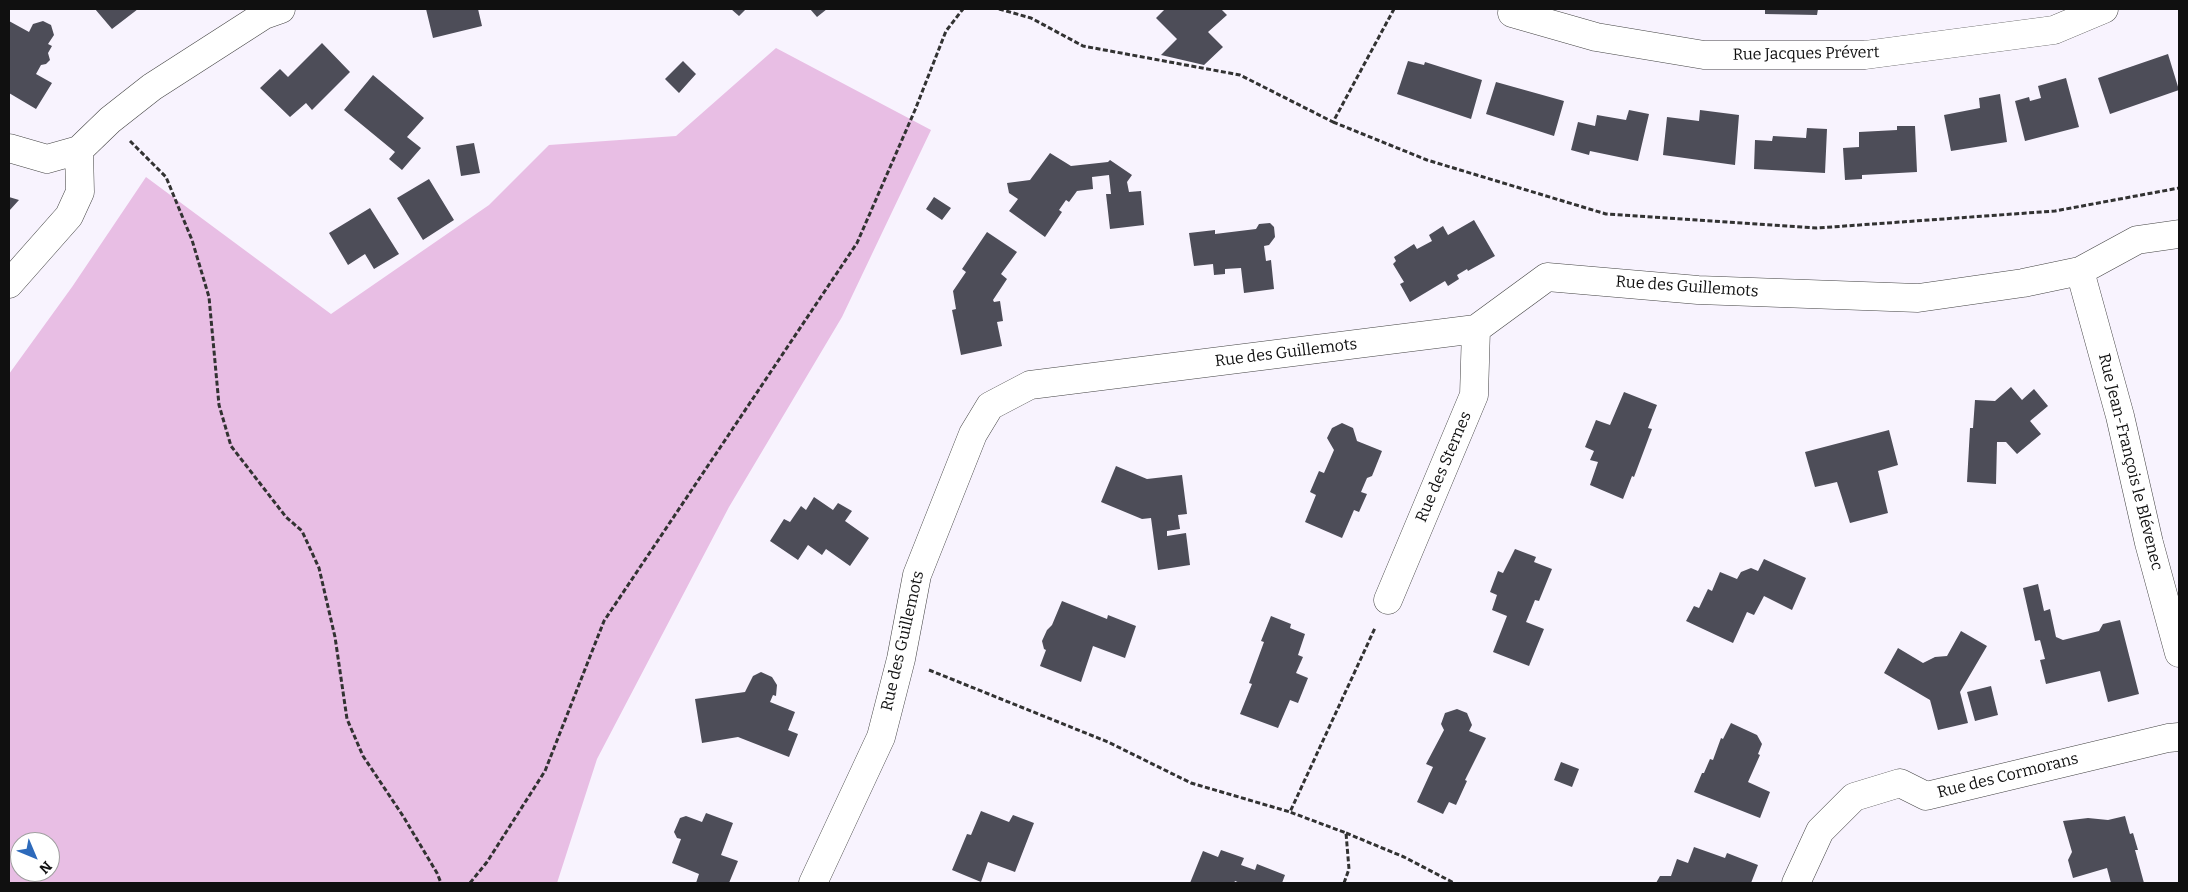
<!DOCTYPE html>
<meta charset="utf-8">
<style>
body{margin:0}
#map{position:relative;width:2188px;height:892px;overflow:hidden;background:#f8f3fe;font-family:Bitter,serif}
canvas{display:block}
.frame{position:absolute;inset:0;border:10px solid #101010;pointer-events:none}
.north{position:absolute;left:10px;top:832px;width:50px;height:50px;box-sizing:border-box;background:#fff;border:1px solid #9f9f9f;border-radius:50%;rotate:135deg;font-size:14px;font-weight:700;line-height:20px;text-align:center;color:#101010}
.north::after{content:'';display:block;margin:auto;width:18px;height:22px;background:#2d6abb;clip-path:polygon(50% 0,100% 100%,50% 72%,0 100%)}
</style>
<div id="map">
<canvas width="2188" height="892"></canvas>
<div class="frame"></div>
<div class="north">N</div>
</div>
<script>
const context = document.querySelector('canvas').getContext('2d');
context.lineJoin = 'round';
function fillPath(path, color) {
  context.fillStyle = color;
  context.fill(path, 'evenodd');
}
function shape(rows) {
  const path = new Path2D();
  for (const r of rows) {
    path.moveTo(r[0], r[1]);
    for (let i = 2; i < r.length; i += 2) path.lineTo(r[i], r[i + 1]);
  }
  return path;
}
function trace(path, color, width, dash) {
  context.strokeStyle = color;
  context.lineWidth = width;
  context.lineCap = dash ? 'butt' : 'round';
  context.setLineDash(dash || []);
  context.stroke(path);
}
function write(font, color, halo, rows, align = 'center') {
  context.font = font + ' Bitter,serif';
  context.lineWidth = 5;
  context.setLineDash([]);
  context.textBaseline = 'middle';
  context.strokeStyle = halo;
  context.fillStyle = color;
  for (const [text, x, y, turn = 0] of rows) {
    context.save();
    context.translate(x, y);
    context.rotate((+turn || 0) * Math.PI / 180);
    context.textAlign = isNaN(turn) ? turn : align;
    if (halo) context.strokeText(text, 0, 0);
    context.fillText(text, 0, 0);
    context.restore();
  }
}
const green = shape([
 [776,48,931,130,842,317,729,507,597,759,557,883,9,883,9,374,72,287,146,177,331,314,489,205,549,145,676,136],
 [20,842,50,842,50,872,20,872]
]);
const building = shape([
 [95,9,138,9,112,29],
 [426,9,478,9,482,26,433,38],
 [731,9,746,9,739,16],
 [810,9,827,9,817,17],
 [1165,9,1221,9,1227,15,1208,32,1223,47,1204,65,1161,55,1177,39,1156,18],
 [1765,9,1818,9,1817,15,1765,14],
 [9,21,29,32,33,24,43,21,51,25,54,35,48,44,52,46,48,53,50,60,46,64,41,65,36,74,52,83,36,109,9,93],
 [322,43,350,72,312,110,306,103,290,117,260,88,280,69,288,77],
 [2168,54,2179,90,2110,114,2098,78],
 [683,61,696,74,679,93,665,79],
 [1408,61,1424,65,1425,62,1482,80,1471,119,1397,94],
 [373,75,424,118,407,137,421,148,402,170,389,159,395,152,344,110],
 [2066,78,2079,127,2025,141,2015,101,2029,97,2030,101,2041,98,2038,86],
 [1496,82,1564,101,1554,136,1486,114],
 [2000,94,2007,142,1951,151,1944,115,1980,108,1979,98],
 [1629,110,1649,114,1638,161,1590,151,1589,155,1571,150,1578,122,1595,126,1597,115,1626,120],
 [1700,110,1739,115,1735,165,1663,155,1667,117,1699,121],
 [1897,126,1915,126,1917,172,1862,175,1862,179,1845,180,1843,148,1859,147,1859,132,1897,130],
 [1807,128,1827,129,1825,173,1754,169,1755,140,1772,141,1773,136,1806,138],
 [474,143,480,173,461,176,456,146],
 [1050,153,1071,166,1108,162,1110,160,1132,175,1127,182,1129,192,1141,191,1144,225,1110,229,1106,194,1111,194,1109,175,1092,177,1093,189,1077,191,1069,202,1066,200,1059,210,1062,212,1045,237,1009,211,1018,199,1009,193,1007,183,1030,180],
 [429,179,454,220,423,240,397,198],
 [9,197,19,200,9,211],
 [934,197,951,208,942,220,926,209],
 [370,208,399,254,374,269,365,254,348,265,329,233],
 [1474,220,1495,256,1468,271,1467,269,1457,275,1459,279,1448,286,1445,281,1410,302,1400,284,1404,282,1393,264,1396,261,1394,257,1414,244,1417,249,1432,241,1429,235,1443,226,1448,235],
 [1270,223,1274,227,1275,237,1269,245,1264,246,1266,261,1271,260,1274,289,1244,293,1241,268,1225,269,1225,274,1214,275,1213,264,1194,266,1189,233,1215,230,1215,234,1256,229,1259,224],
 [987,232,1017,252,1001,274,1007,279,993,300,994,302,1000,301,1003,321,997,322,1002,346,961,355,952,310,956,309,953,291,966,272,962,269],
 [2011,387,2022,400,2034,389,2048,406,2030,421,2041,434,2017,454,2006,442,1997,442,1996,484,1967,482,1970,428,1973,428,1975,400,1995,401],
 [1624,392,1657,405,1648,428,1652,429,1634,477,1632,476,1623,499,1590,485,1598,462,1590,460,1594,451,1585,447,1596,420,1610,425],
 [1342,423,1353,428,1357,441,1382,451,1372,476,1367,478,1361,492,1367,494,1359,512,1354,510,1342,538,1305,522,1316,495,1310,492,1319,471,1324,473,1334,450,1327,438,1332,428],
 [1889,430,1898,465,1878,471,1888,513,1850,523,1837,482,1815,487,1805,452],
 [1116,466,1147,479,1182,475,1187,514,1178,515,1180,529,1167,531,1167,536,1186,533,1190,565,1158,570,1151,518,1142,519,1101,502],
 [814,497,833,510,838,503,852,511,845,521,869,538,850,566,826,549,822,555,808,545,798,560,770,541,784,519,790,522,801,506,806,510],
 [1515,549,1536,557,1534,562,1552,569,1539,601,1535,600,1526,622,1544,629,1529,666,1493,652,1507,616,1492,610,1497,595,1490,592,1498,571,1503,573],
 [1764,559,1806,578,1792,610,1764,596,1754,615,1747,612,1733,643,1686,621,1694,606,1699,608,1708,589,1712,591,1720,572,1737,579,1741,572,1751,568,1758,571],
 [2038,584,2044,611,2050,609,2056,637,2063,640,2099,631,2103,624,2120,620,2139,694,2108,702,2100,671,2046,684,2040,660,2045,659,2040,640,2035,641,2023,588],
 [1062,601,1107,619,1108,615,1136,626,1125,658,1093,646,1081,682,1040,666,1046,650,1044,649,1042,641,1047,630,1052,625],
 [1271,616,1291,624,1290,628,1305,634,1298,655,1303,657,1296,673,1308,678,1298,703,1290,700,1278,728,1240,714,1252,684,1249,683,1264,642,1261,641],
 [1961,631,1987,646,1960,692,1968,723,1938,730,1930,700,1884,673,1898,648,1923,663,1935,657,1947,656],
 [761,672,772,677,777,685,776,696,773,695,770,702,795,712,788,730,798,734,789,757,738,737,702,743,695,699,745,692,753,676],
 [1991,686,1998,715,1975,721,1967,692],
 [1457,709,1467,713,1472,725,1469,731,1486,738,1465,780,1467,781,1456,805,1449,802,1443,814,1417,802,1433,767,1426,764,1444,730,1441,724,1445,713],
 [1731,723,1757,735,1762,744,1758,754,1760,755,1748,782,1770,792,1760,818,1694,792,1702,773,1704,773,1710,759,1713,760,1721,738,1723,739],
 [1561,762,1579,769,1572,787,1554,780],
 [981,811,1009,822,1013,815,1034,823,1015,872,988,862,981,882,952,870,967,834,971,835],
 [706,813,733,823,721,855,738,861,729,883,696,883,699,874,672,863,681,839,677,838,674,832,680,818,686,816,702,822],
 [2125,816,2130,834,2133,833,2138,850,2135,850,2144,883,2111,883,2107,868,2073,878,2068,860,2072,852,2063,821,2088,818,2108,820],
 [1694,847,1725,858,1727,853,1758,865,1751,883,1656,883,1660,876,1671,876,1677,859,1688,863],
 [1221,850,1244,858,1241,865,1255,870,1257,864,1285,875,1282,883,1240,883,1235,881,1234,883,1190,883,1203,851,1218,857]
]);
const path = shape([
 [999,9,1031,18,1083,46,1240,75,1333,122,1394,9],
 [1333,122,1427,160,1606,214,1817,228,2055,211,2179,188],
 [130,141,166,177,192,240,209,297,219,405,231,446,286,517,302,531,319,568,335,637,347,719,363,756,403,816,437,873,441,883],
 [929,670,1108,742,1191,783,1290,812],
 [1346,833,1404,857,1454,883],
 [470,883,487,862,545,771,604,621,857,243,915,110,946,31,963,9],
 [1344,883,1349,869,1346,833,1290,812,1375,628]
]);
const minor = shape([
 [1514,9,1512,13,1596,37,1704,55,1865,55,2054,30,2104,9],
 [9,148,47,159,79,150,110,120,152,87,264,15,281,9],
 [2080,271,2120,416,2149,543,2179,653],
 [9,284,69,216,80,192,79,150],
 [1388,600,1474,395,1476,329],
 [813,883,881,737,901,659,917,575,973,434,990,406,1030,385,1476,329,1547,277,1698,290,1918,298,2023,283,2080,271,2137,240,2179,234],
 [1796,883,1820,831,1854,797,1900,783,1926,796,2168,738,2179,737]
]);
const streetNames = [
 ["Rue Jacques Prévert",1806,54,-1],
 ["Rue des Guillemots",1687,287,4],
 ["Rue des Guillemots",1286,353,-7],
 ["Rue Jean-François le Blévenec",2130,462,76],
 ["Rue des Sternes",1444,467,-67],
 ["Rue des Guillemots",903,641,-77],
 ["Rue des Cormorans",2008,776,-14]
];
fillPath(green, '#e8bee4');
fillPath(building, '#4d4d58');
trace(minor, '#434343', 29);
trace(path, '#323232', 3, [5, 2.5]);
trace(minor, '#fff', 28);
write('16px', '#101010', '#fff', streetNames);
</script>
